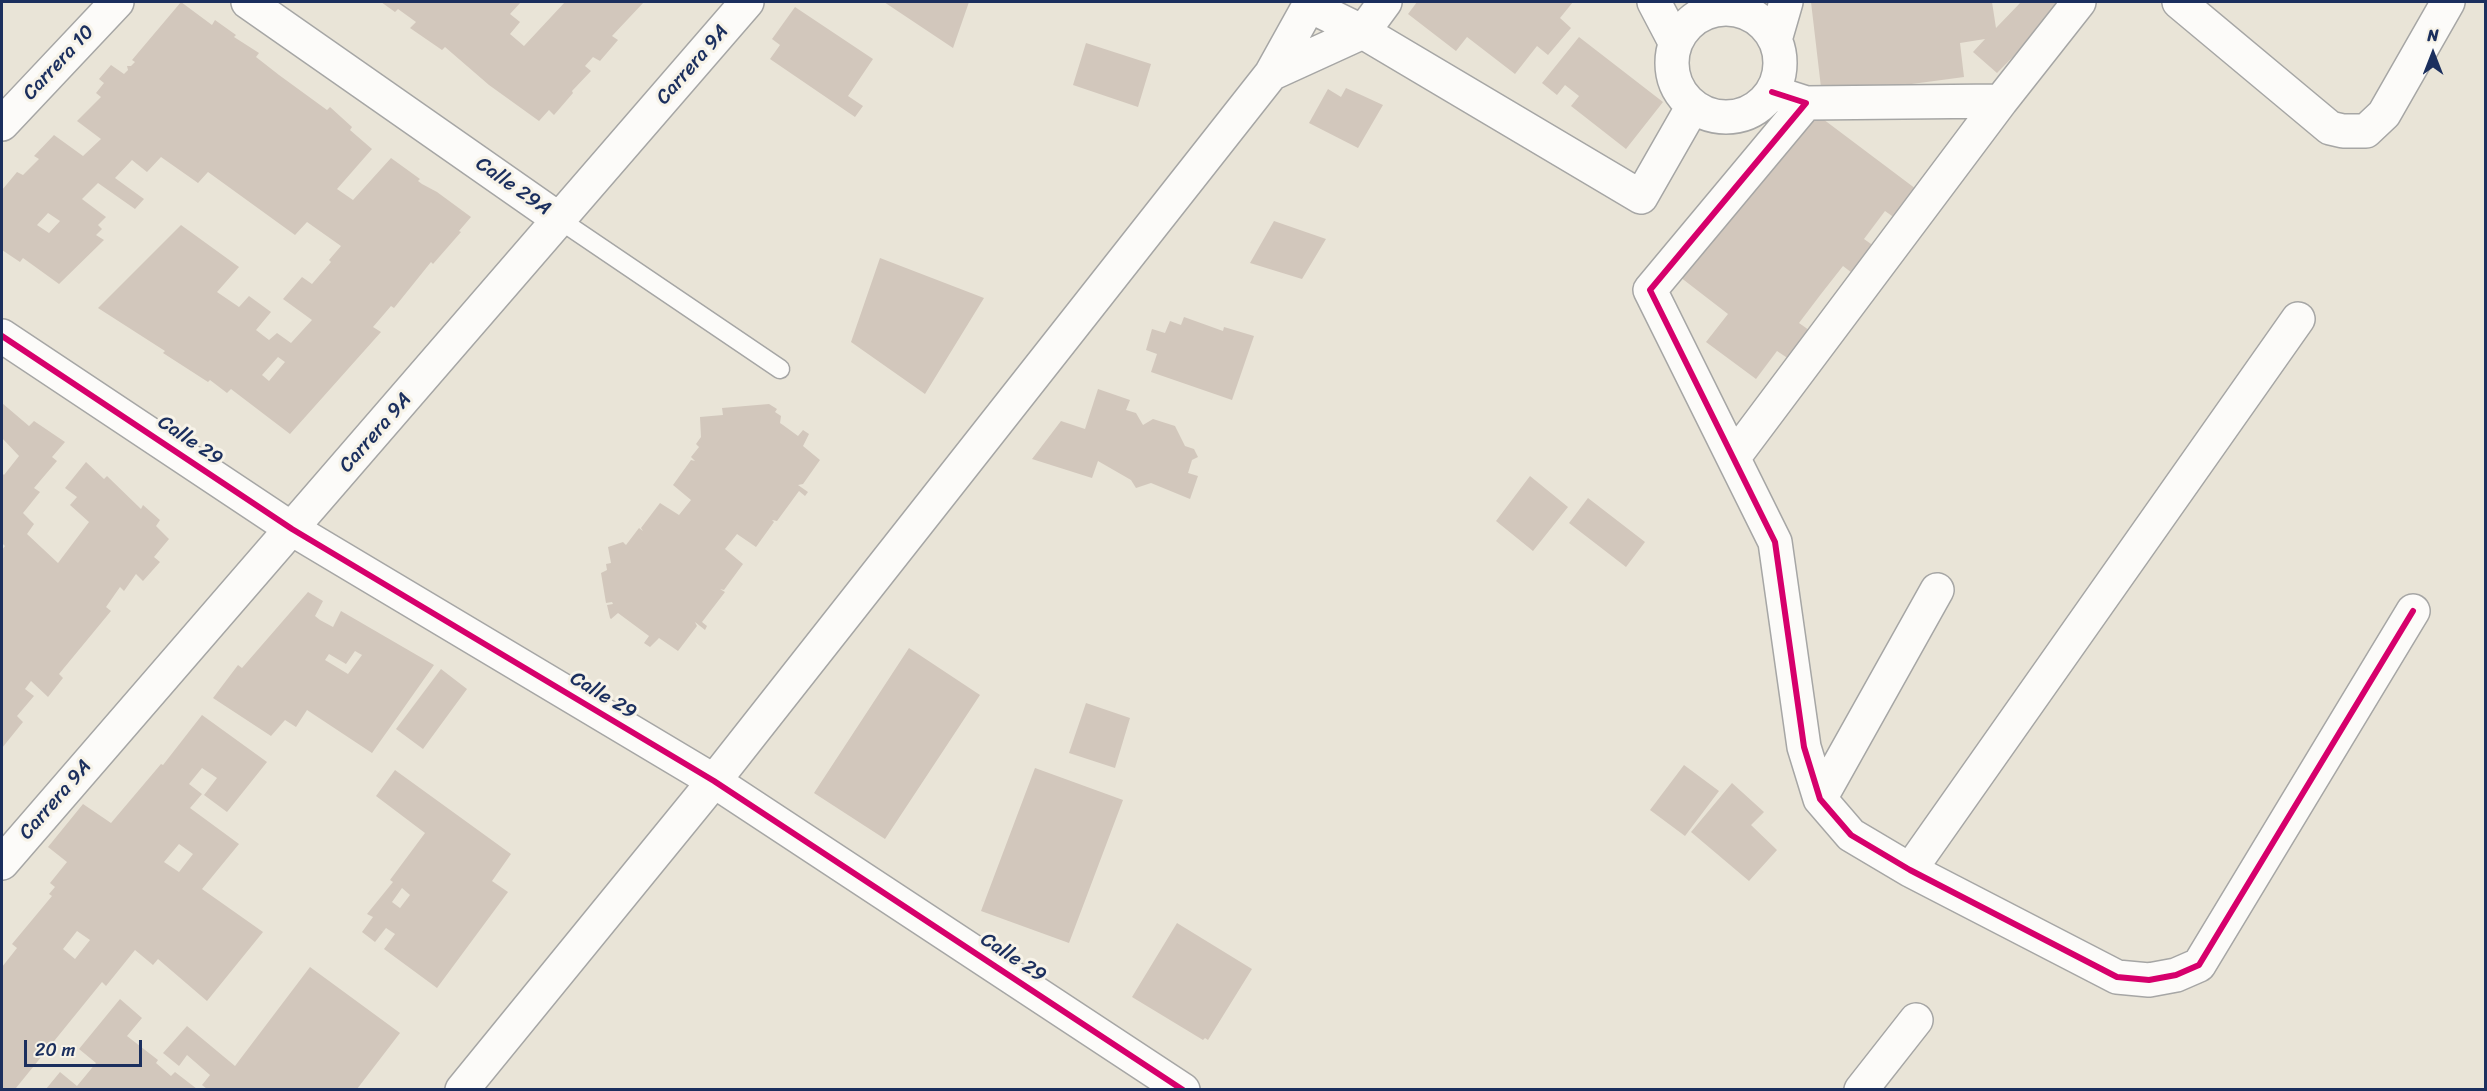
<!DOCTYPE html>
<style>
body{margin:0}
#map{position:relative;width:2487px;height:1091px;overflow:hidden;background:#e9e4d7;font-family:Sriracha,sans-serif}
canvas{display:block}
.frame{position:absolute;inset:0;border:3px solid #1b2f5e;pointer-events:none}
.north{position:absolute;left:2403px;top:24px;width:60px;height:60px;-webkit-text-stroke:4px #f7f3e8;paint-order:stroke;rotate:0deg;font-size:16px;font-weight:700;line-height:24px;text-align:center;color:#1b2f5e}
.north::after{content:'';display:block;margin:auto;width:21px;height:27px;background:#1b2f5e;clip-path:polygon(50% 0,100% 100%,50% 72%,0 100%)}
.scale{position:absolute;left:24px;top:1040px;width:118px;height:27px;box-sizing:border-box;border:3px solid #1b2f5e;border-top:0;padding-left:8px;font-size:18px;line-height:21px;white-space:nowrap;color:#1b2f5e;-webkit-text-stroke:4px #f7f3e8;paint-order:stroke}
</style>
<div id="map">
<canvas width="2487" height="1091"></canvas>
<div class="frame"></div>
<div class="north">N</div>
<div class="scale">20 m</div>
</div>
<script>
const context = document.querySelector('canvas').getContext('2d');
context.lineJoin = 'round';
function fillPath(path, color) {
  context.fillStyle = color;
  context.fill(path, 'evenodd');
}
function shape(rows) {
  const path = new Path2D();
  for (const r of rows) {
    if (r.length === 3) {
      path.moveTo(r[0] + r[2], r[1]);
      path.arc(r[0], r[1], r[2], 0, 2 * Math.PI);
      continue;
    }
    path.moveTo(r[0], r[1]);
    for (let i = 2; i < r.length; i += 2) path.lineTo(r[i], r[i + 1]);
  }
  return path;
}
function trace(path, color, width, dash) {
  context.strokeStyle = color;
  context.lineWidth = width;
  context.lineCap = dash ? 'butt' : 'round';
  context.setLineDash(dash || []);
  context.stroke(path);
}
function write(font, color, halo, rows, align = 'center') {
  context.font = font + ' Sriracha,sans-serif';
  context.lineWidth = 6;
  context.setLineDash([]);
  context.textBaseline = 'middle';
  context.strokeStyle = halo;
  context.fillStyle = color;
  for (const [text, x, y, turn = 0] of rows) {
    context.save();
    context.translate(x, y);
    context.rotate((+turn || 0) * Math.PI / 180);
    context.textAlign = isNaN(turn) ? turn : align;
    if (halo) context.strokeText(text, 0, 0);
    context.fillText(text, 0, 0);
    context.restore();
  }
}
const building = shape([
 [181,2,212,25,215,20,236,35,234,37,259,53,256,57,279,75,327,110,330,107,352,127,350,130,372,149,337,189,353,200,391,158,420,179,418,181,422,184,437,192,471,217,459,231,461,232,433,264,431,262,394,308,391,306,373,327,381,332,290,434,231,389,227,393,210,380,208,382,163,353,165,351,98,308,181,225,239,267,217,292,239,307,249,296,271,312,256,330,269,340,277,333,291,343,312,320,283,299,302,277,312,284,331,262,329,260,341,246,307,222,295,235,208,172,198,183,161,157,147,172,132,160,115,178,144,199,135,209,98,183,82,199,106,217,98,225,102,229,96,235,104,240,59,284,23,258,20,262,2,250,2,190,17,172,23,175,39,159,34,156,54,135,83,156,101,139,77,121,101,97,96,93,104,83,99,79,111,65,124,74,128,70,127,66,131,66,135,62,132,60],
 [48,213,60,221,49,233,37,225],
 [278,357,285,362,269,381,262,375],
 [381,2,521,2,510,14,520,22,510,34,524,46,565,2,644,2,612,36,618,40,600,61,593,57,585,66,591,71,572,91,573,93,554,115,549,110,539,121,489,85,445,47,442,50,410,28,416,22,398,9,395,12],
 [884,2,969,2,953,48],
 [1417,2,1573,2,1560,18,1571,28,1548,55,1537,46,1515,74,1467,37,1456,51,1408,14],
 [1811,2,1992,2,1996,28,2021,2,2067,2,1997,73,1973,52,1985,39,1960,43,1964,77,1822,96],
 [795,7,873,59,848,96,863,106,855,117,770,59,780,45,772,39],
 [1579,37,1663,102,1626,149,1571,106,1579,96,1565,85,1557,95,1542,83],
 [1086,43,1151,64,1138,107,1073,85],
 [1346,88,1383,105,1358,148,1309,123,1328,89,1341,97],
 [1811,110,1924,195,1902,223,1885,211,1864,239,1881,251,1860,279,1843,266,1821,294,1799,323,1816,335,1795,363,1777,351,1756,379,1706,342,1728,314,1680,277],
 [1274,221,1326,239,1302,279,1250,263],
 [880,258,984,298,925,394,851,342],
 [1184,317,1223,331,1224,327,1254,336,1232,400,1151,372,1157,354,1146,350,1152,329,1165,333,1170,321,1181,325],
 [1098,389,1130,400,1126,410,1136,413,1143,425,1153,419,1175,426,1185,446,1194,449,1198,457,1192,460,1188,473,1198,476,1190,499,1151,483,1136,488,1131,480,1098,461,1092,478,1032,459,1061,421,1085,429],
 [2,403,29,426,34,421,65,442,52,457,57,461,34,488,40,492,23,513,34,524,27,534,58,563,89,522,70,505,77,497,65,488,86,462,104,479,107,476,141,509,143,505,160,520,156,526,169,539,154,557,160,562,143,581,136,574,124,591,120,587,106,607,111,611,59,674,63,678,48,697,31,681,25,689,34,696,17,716,23,722,2,748,2,550,5,546,2,543,2,473,4,475,19,456,2,438],
 [769,404,777,409,775,412,781,416,780,423,783,425,798,436,803,430,809,434,803,446,820,460,803,484,798,485,808,492,805,496,799,491,777,521,772,520,774,522,756,547,737,534,725,549,743,564,724,590,720,589,725,592,702,622,707,626,705,630,695,622,697,626,678,651,659,638,650,647,644,643,649,636,618,613,611,619,610,618,607,605,613,604,612,602,606,603,601,573,607,570,606,564,611,563,608,547,623,542,626,545,639,528,643,531,641,528,660,503,679,515,691,500,673,485,691,460,695,461,691,457,699,447,696,444,701,437,700,417,723,415,722,408],
 [1530,476,1568,507,1533,551,1496,521],
 [1588,498,1645,542,1626,567,1569,523],
 [308,592,323,601,315,616,320,620,333,627,341,611,434,665,372,753,307,710,296,727,285,720,271,736,213,698,238,665,242,668],
 [355,651,362,655,348,674,325,660,329,654,346,664],
 [909,648,980,695,885,839,814,793],
 [441,669,467,689,423,749,396,729],
 [1086,703,1130,718,1115,768,1069,753],
 [202,715,267,762,227,812,204,795,217,778,202,768,189,784,202,794,190,808,239,844,202,889,263,932,207,1001,158,959,153,965,135,950,106,986,102,982,16,1088,18,1089,2,1089,2,967,17,948,12,944,52,896,49,894,55,887,50,883,67,862,48,847,83,804,111,823,161,764,163,765],
 [179,844,193,854,179,872,164,862],
 [77,931,90,940,75,959,63,949],
 [1684,765,1719,791,1685,836,1650,810],
 [1035,768,1123,800,1069,943,981,911],
 [395,770,511,854,492,881,508,892,437,988,384,949,395,934,386,928,375,942,362,932,373,917,367,914,393,882,390,880,425,833,376,796],
 [402,888,410,895,400,908,392,902],
 [1732,783,1764,812,1751,825,1777,850,1749,881,1691,832],
 [1177,923,1252,969,1208,1040,1205,1038,1203,1040,1132,997],
 [310,967,400,1033,357,1089,207,1089,202,1085,210,1075,187,1055,179,1066,163,1053,187,1026,235,1066],
 [120,999,142,1018,127,1036,158,1060,156,1063,171,1076,175,1072,197,1089,46,1089,60,1072,77,1086,96,1063,79,1049]
]);
const lane = shape([
 [560,220,780,369]
]);
const street = shape([
 [248,2,560,220],
 [1654,2,1675,42],
 [2179,2,2330,128,2343,131,2366,131,2384,114,2448,2],
 [1308,5,1363,32,1641,197,1693,106],
 [1726,63,54],
 [1775,40,1786,2],
 [1271,74,1363,32,1385,2],
 [1772,92,1806,103,1650,290,1775,542,1804,747,1820,799,1851,835,1910,870,2117,977,2149,980,2176,975,2199,965,2413,611],
 [1806,103,2001,101],
 [2,124,117,2],
 [2,336,292,529,714,781,1183,1090],
 [1734,457,2001,101,2079,2],
 [1820,799,1937,590],
 [2,863,747,2],
 [1910,870,2298,319],
 [462,1090,714,781,1271,74,1311,2],
 [1861,1090,1916,1020]
]);
const cycleway = shape([
 [1772,92,1806,103,1650,290,1775,542,1804,747,1820,799,1851,835,1910,870,2117,977,2149,980,2176,975,2199,965,2413,611],
 [2,336,292,529,714,781,1183,1090]
]);
const streetNames = [
 ["Carrera 10",59,63,-47],
 ["Carrera 9A",693,65,-49],
 ["Calle 29A",513,187,35],
 ["Carrera 9A",376,433,-49],
 ["Calle 29",190,441,34],
 ["Calle 29",603,696,31],
 ["Carrera 9A",56,800,-49],
 ["Calle 29",1013,958,33]
];
fillPath(building, '#d2c7bc');
trace(lane, '#a6a6a5', 21);
trace(street, '#a6a6a5', 36);
trace(lane, '#fcfbf9', 18);
trace(street, '#fcfbf9', 33);
trace(cycleway, '#d6006c', 6);
write('20px', '#1b2f5e', '#f7f3e8', streetNames);
</script>
